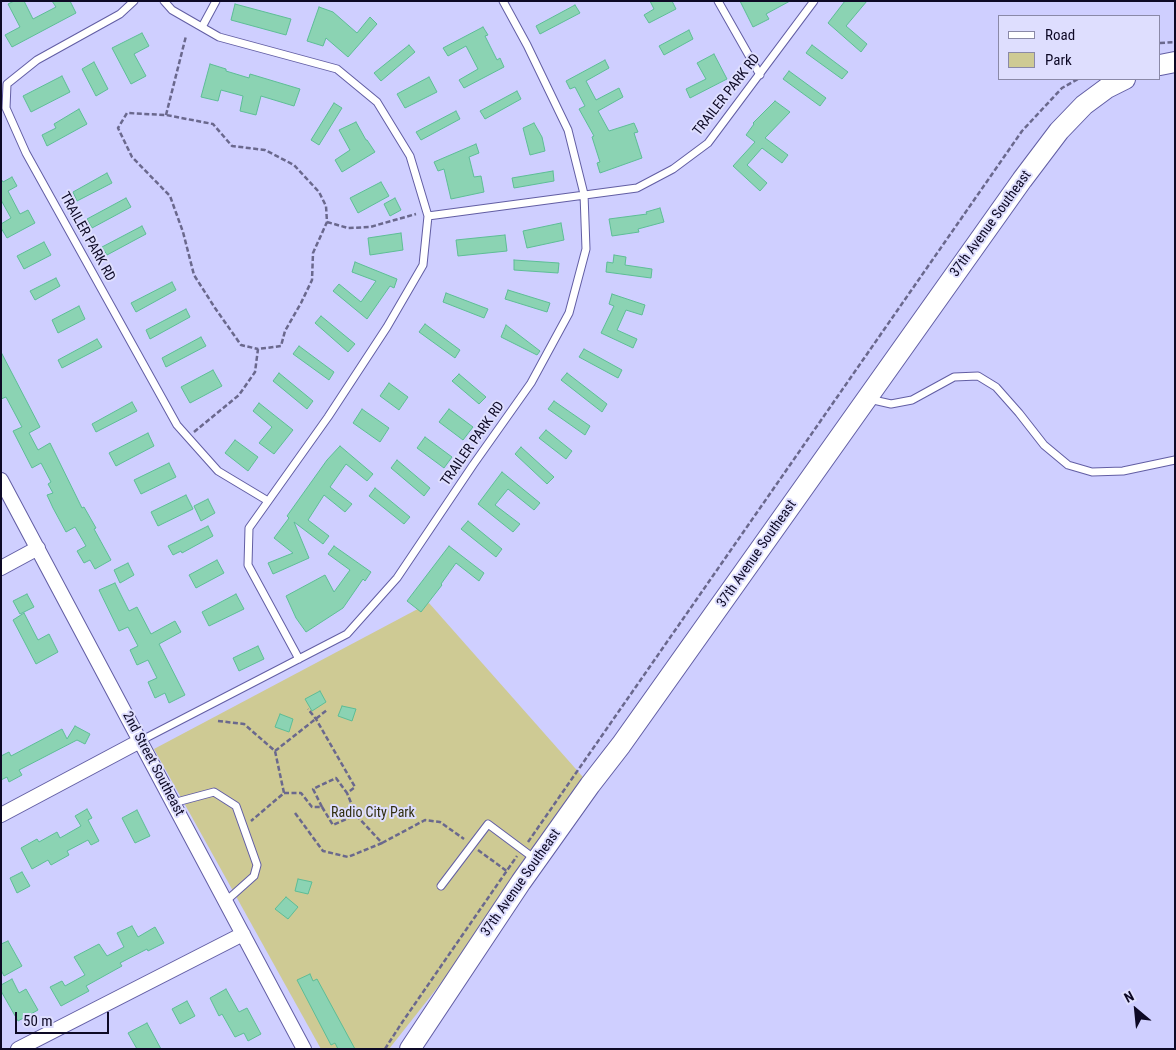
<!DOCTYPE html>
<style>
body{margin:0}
#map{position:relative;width:1176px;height:1050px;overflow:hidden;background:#cfcfff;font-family:"Roboto Condensed",sans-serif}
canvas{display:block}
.frame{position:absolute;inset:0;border:2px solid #0d0925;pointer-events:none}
.legend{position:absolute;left:998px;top:15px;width:162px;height:65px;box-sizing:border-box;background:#dedefe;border:1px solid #8a89a7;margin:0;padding:6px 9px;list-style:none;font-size:15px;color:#0d0925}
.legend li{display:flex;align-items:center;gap:10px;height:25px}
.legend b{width:25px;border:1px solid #8a89a7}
.north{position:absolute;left:1111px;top:985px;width:50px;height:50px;-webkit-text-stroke:4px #dedefe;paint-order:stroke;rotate:332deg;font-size:14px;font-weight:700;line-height:20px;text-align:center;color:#0d0925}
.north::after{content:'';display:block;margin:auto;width:18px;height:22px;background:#0d0925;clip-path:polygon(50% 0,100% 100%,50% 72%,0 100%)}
.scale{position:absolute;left:15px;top:1012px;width:94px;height:22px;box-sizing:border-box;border:2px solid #0d0925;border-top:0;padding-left:6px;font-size:15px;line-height:18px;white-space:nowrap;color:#0d0925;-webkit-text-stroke:4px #dedefe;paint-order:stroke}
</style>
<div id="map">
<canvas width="1176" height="1050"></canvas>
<div class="frame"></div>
<ul class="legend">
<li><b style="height:6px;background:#fff"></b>Road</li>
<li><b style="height:14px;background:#ceca94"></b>Park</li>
</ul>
<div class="north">N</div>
<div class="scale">50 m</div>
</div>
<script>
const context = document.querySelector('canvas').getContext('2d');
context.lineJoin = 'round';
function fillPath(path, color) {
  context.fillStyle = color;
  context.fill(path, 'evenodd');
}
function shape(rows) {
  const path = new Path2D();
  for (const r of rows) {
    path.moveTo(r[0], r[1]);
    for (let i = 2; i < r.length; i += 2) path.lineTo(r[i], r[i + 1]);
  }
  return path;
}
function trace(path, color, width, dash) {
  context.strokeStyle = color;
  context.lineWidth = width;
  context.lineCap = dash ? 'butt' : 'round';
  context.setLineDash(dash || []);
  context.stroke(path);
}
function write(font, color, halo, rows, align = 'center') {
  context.font = font + ' "Roboto Condensed",sans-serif';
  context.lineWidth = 4;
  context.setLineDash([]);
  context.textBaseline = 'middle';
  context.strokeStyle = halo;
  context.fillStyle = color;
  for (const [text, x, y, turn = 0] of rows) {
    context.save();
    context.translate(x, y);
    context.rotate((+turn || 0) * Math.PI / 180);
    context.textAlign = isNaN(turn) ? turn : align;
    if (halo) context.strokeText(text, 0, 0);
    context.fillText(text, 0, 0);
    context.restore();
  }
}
const green = shape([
 [429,603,590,785,538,860,389,1049,321,1049,154,749]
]);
const building = shape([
 [14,1,24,1,33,19,56,7,52,1,70,1,76,13,12,47,5,35,20,27,8,4,14,1],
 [650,1,672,1,676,9,649,23,644,15,654,9,650,1],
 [740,1,790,1,766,14,769,19,753,27,740,1],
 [845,1,867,1,846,26,867,44,861,52,828,23,845,1],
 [235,4,291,19,286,35,231,20,235,4],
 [575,5,580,13,540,34,536,26,575,5],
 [319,7,333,12,357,33,370,17,377,24,348,57,326,38,323,46,307,41,319,7],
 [483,27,488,35,485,36,497,60,500,58,504,67,464,88,459,80,478,69,466,46,448,56,443,48,483,27],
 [689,30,693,39,664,55,659,46,689,30],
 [142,33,149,46,134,54,146,76,131,84,112,48,142,33],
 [409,45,415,52,381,81,374,73,409,45],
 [812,45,848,72,842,79,806,53,812,45],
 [714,54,727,79,690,98,686,89,706,79,697,63,714,54],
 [605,60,609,68,586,81,596,100,619,88,623,97,598,111,609,131,634,123,638,132,634,133,642,158,600,173,597,163,600,162,592,137,594,136,579,109,585,106,575,87,570,89,566,81,605,60],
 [94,62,108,89,96,96,82,69,94,62],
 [210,64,226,69,226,71,249,78,250,74,300,89,294,106,261,96,256,115,240,111,243,96,221,90,218,101,201,97,210,64],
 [789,71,826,98,820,106,783,79,789,71],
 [62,76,70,92,31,112,23,96,62,76],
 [429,77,437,92,405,108,397,94,429,77],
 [517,91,521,99,485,119,480,111,517,91],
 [775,101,790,112,765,138,788,155,782,163,762,148,747,165,767,183,760,191,733,166,755,142,746,135,754,124,753,123,775,101],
 [334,103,342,108,319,145,311,140,334,103],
 [79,109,87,124,47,146,42,135,56,128,54,124,79,109],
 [456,111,460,119,421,140,416,132,456,111],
 [356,122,366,140,367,140,375,152,342,172,335,160,350,150,339,130,356,122],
 [534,123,542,137,545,151,530,155,523,128,534,123],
 [476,144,479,153,469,157,474,177,481,176,484,192,451,199,444,169,438,171,434,162,476,144],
 [553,171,554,181,514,188,512,178,553,171],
 [107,173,112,183,77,201,73,192,107,173],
 [12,177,17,186,8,191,20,214,28,210,35,223,7,238,1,228,1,224,11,218,1,200,1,179,3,182,12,177],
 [381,182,389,196,358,213,350,198,381,182],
 [126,198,131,207,92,228,87,219,126,198],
 [395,198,401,210,390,216,384,204,395,198],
 [660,208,664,222,638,229,639,232,612,236,609,219,647,214,646,212,660,208],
 [561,223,564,240,527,248,523,231,561,223],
 [142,226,146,234,107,255,102,247,142,226],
 [401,233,403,250,370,255,368,238,401,233],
 [505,235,507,251,458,256,456,240,505,235],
 [44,242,51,255,24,269,17,256,44,242],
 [614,255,626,257,625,265,652,269,651,278,606,272,607,262,613,263,614,255],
 [514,260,559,263,558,273,514,270,514,260],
 [355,262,397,279,394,288,390,286,367,319,333,291,339,284,361,302,376,281,352,272,355,262],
 [56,278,60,286,35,300,30,291,56,278],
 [172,282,176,290,136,312,131,303,172,282],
 [508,290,550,303,547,312,505,299,508,290],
 [446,293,488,309,484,318,443,302,446,293],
 [612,294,645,305,642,315,626,310,617,330,637,339,633,348,601,333,614,306,609,304,612,294],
 [79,306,85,319,58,333,52,320,79,306],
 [186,309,190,317,150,339,146,330,186,309],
 [321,316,355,344,348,352,315,323,321,316],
 [425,324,460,350,455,358,419,332,425,324],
 [506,325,540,351,537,355,501,337,506,325],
 [201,337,206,346,166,367,162,358,201,337],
 [97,339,102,347,62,368,58,360,97,339],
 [299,346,334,372,329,380,293,354,299,346],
 [584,349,622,370,618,378,579,357,584,349],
 [1,352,40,427,29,433,38,450,50,443,82,508,84,507,96,528,94,529,111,560,95,569,90,560,84,563,77,551,86,546,75,527,66,532,53,508,47,495,53,493,48,484,51,482,41,463,32,468,13,431,22,427,6,397,1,399,1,352],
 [213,370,222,386,190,403,181,387,213,370],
 [279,373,313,401,307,409,273,381,279,373],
 [567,373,607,404,602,412,561,380,567,373],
 [459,374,486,397,479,404,452,381,459,374],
 [389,383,408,397,399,410,380,396,389,383],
 [554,401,590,426,585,435,548,409,554,401],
 [132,402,137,411,96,432,92,424,132,402],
 [259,403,293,430,274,454,259,443,272,427,253,411,259,403],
 [362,409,389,428,380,442,353,423,362,409],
 [449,409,473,427,463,440,439,422,449,409],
 [546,430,572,451,566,459,539,438,546,430],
 [148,433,154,446,116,466,109,453,148,433],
 [425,437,452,457,444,468,417,448,425,437],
 [235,440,258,457,248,471,225,453,235,440],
 [340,446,373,474,367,481,346,464,330,487,352,504,345,512,324,495,308,520,329,536,323,544,294,522,309,558,273,574,268,563,293,553,274,538,289,518,287,516,327,460,340,446],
 [521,447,554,477,547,484,515,454,521,447],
 [397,460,430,488,424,496,391,468,397,460],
 [169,463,176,477,141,494,134,480,169,463],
 [502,472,540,503,534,510,508,489,495,505,520,524,513,532,478,504,502,472],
 [375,488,410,517,404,524,369,496,375,488],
 [186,495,193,509,158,526,151,512,186,495],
 [208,499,215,513,201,521,194,506,208,499],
 [468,521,502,549,496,557,461,529,468,521],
 [208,526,213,536,182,553,181,551,173,555,168,546,208,526],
 [334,546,371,572,365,581,363,579,343,608,306,632,296,618,286,596,325,575,334,592,350,570,328,554,334,546],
 [449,546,484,573,479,581,456,563,441,584,442,585,421,612,407,601,449,546],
 [217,560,224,573,196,588,189,575,217,560],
 [128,563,134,575,120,583,114,570,128,563],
 [115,583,129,611,137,607,151,634,175,621,181,632,159,644,185,695,169,703,165,693,155,698,148,682,157,678,148,660,137,665,130,650,138,646,128,627,119,631,99,590,115,583],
 [27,594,34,607,20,614,13,601,27,594],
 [236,594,244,609,209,626,202,612,236,594],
 [24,613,38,640,49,634,58,652,36,664,13,620,24,613],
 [258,646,264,659,239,671,233,658,258,646],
 [320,691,326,702,312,711,305,699,320,691],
 [342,706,356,709,352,721,338,716,342,706],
 [280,714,293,719,289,732,275,727,280,714],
 [75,726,90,734,85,744,77,740,19,770,22,775,9,782,7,777,1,780,1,756,9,752,11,756,62,729,67,739,75,726],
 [87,809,92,818,88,820,99,841,91,845,88,840,67,851,69,855,51,865,48,860,32,869,21,848,37,839,39,842,57,832,60,838,81,826,75,816,87,809],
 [137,810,150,836,135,843,122,818,137,810],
 [22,872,30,886,17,893,10,878,22,872],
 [298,879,312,882,308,894,295,891,298,879],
 [286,897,298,907,288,919,275,909,286,897],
 [132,926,138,937,155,927,164,943,148,951,147,949,120,963,122,966,86,986,89,991,61,1006,50,987,62,981,65,986,85,975,74,957,99,944,107,956,124,947,117,933,132,926],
 [8,941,22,966,4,976,1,970,1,944,8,941],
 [310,974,313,981,317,979,355,1049,338,1049,335,1043,331,1045,297,980,310,974],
 [12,979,19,993,26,989,38,1010,18,1021,1,991,1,985,12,979],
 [226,989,239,1012,247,1008,261,1034,248,1041,244,1033,235,1037,222,1014,219,1016,210,998,226,989],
 [187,1001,195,1016,180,1024,172,1009,187,1001],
 [147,1023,161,1049,137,1049,128,1033,147,1023]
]);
const path = shape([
 [1160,43,1175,42],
 [166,115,186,36],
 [327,222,348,228,370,227,416,214],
 [194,432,239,395,255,372,258,349,281,346,285,331,301,303,312,280,313,253,327,222,326,206,319,192,294,165,265,150,232,146,213,124,166,115,127,113,118,128,132,157,170,196,183,232,194,275,215,308,241,345,258,349],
 [218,721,244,724,275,751,284,793,251,821],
 [275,751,327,710],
 [284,793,301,793,312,807,322,807,313,789,336,778,347,793,355,787,316,719,308,709],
 [322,807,333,825,356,815,347,793],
 [295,813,323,851,348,857,382,843,356,815],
 [528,842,1022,131,1062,88,1078,79],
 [382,843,425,820,440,822,464,839],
 [478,850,508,872],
 [385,1049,401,1024,517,856]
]);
const lane = shape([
 [134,1,120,14,37,60,7,84,6,108,26,153,177,425,218,471,268,501],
 [164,1,172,10,219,37,337,69,377,102,410,156,428,216,423,265,387,327,328,417,249,528,248,565,299,659],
 [718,1,760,75],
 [202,27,216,1],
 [428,216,637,188,673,169,708,143,814,1],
 [869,399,891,404,912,400,954,377,978,376,996,387,1019,413,1044,445,1068,465,1092,472,1123,471,1175,460],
 [140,741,347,634,397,578,473,465,531,383,569,313,586,249,584,194,568,130,527,45,503,1],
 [173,803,214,792,236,806,257,865,254,876,226,901],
 [441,886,488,824,535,859]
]);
const street = shape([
 [1,480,304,1049],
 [1,568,38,548],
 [1,815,140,741],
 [18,1049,243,934]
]);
const secondary = shape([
 [1160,65,1175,62],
 [410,1049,521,882,590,785,621,745,1022,180,1059,131,1084,105,1107,88,1125,79]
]);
const streetNames = [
 ["TRAILER PARK RD",727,95,-52],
 ["37th Avenue Southeast",991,224,-54],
 ["TRAILER PARK RD",87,237,61],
 ["TRAILER PARK RD",473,444,-55],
 ["37th Avenue Southeast",757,554,-55],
 ["2nd Street Southeast",153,764,62],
 ["37th Avenue Southeast",521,883,-55]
];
const parkNames = [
 ["Radio City Park",373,813]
];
fillPath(green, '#ceca94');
fillPath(building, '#8bd3b3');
trace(building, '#5dbd96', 1);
trace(lane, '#625ea4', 9);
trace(street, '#625ea4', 16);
trace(secondary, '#625ea4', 22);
trace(path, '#6a688d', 2.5, [5, 2.5]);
trace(lane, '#fff', 7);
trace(street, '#fff', 14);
trace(secondary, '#fff', 20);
write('14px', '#0d0925', '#dedefe', streetNames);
write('14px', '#312f11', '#dedefe', parkNames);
</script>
